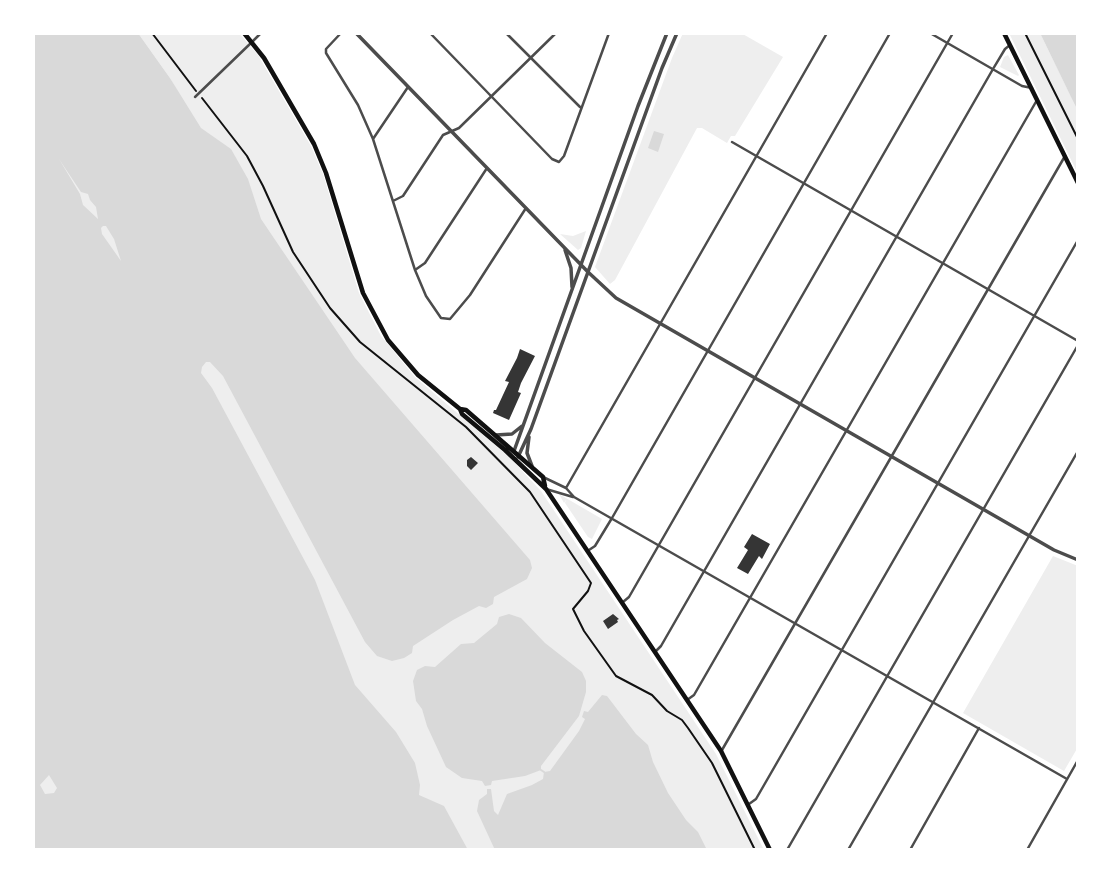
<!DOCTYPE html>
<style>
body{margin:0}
#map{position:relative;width:1111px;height:883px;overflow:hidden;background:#fff;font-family:"DM Sans",sans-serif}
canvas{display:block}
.frame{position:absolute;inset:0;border:35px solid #fff;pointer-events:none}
</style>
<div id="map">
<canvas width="1111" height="883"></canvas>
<div class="frame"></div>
</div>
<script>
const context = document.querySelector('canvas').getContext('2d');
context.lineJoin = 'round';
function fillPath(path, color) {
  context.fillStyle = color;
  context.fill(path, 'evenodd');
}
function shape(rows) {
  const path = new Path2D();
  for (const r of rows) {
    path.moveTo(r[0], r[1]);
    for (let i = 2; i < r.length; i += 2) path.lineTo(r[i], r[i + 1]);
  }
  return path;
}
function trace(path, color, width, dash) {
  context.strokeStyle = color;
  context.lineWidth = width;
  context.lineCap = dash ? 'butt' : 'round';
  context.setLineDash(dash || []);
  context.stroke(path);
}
const green = shape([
 [138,33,239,33,258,55,311,146,323,174,359,293,381,336,415,377,509,457,541,491,716,754,764,850,33,850,33,60,181,98,170,78],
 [683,33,741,33,783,57,735,136,731,136,727,143,702,128,697,128,615,280,610,284,595,267,672,58],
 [1009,33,1040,33,1078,111,1078,174],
 [1008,55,1019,75,1018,76,1000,67,1004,57],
 [586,231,581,248,578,250,560,234,573,236],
 [559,494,602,519,592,539,588,537,565,503,566,500,564,503],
 [1053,556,1078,566,1078,747,1064,771,963,713]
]);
const water = shape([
 [33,33,138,33,170,78,201,128,231,149,248,179,261,219,355,358,530,560,532,568,527,579,494,597,493,604,486,608,479,606,453,620,413,646,412,653,404,658,392,661,377,656,365,642,223,376,210,362,206,362,202,367,201,373,212,388,315,580,355,685,396,732,415,763,420,785,419,795,444,806,468,850,33,850],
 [59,159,81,192,88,194,90,200,96,207,98,219,83,205,80,194],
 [103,226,106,226,114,239,121,261,102,234,101,228],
 [49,775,57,788,54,793,45,794,40,785],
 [1040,33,1078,33,1078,111,1071,97],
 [654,131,664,134,658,152,648,148],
 [509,614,521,618,545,643,582,672,586,681,586,692,579,716,541,766,541,770,525,776,492,781,491,785,485,786,482,781,462,778,446,767,427,726,422,709,416,701,413,681,417,670,425,666,435,667,461,644,474,643,497,624,499,617],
 [602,695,607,696,636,734,648,745,653,762,668,793,686,820,698,832,707,850,495,850,477,811,479,800,487,794,487,789,491,789,494,811,498,815,507,794,532,785,543,779,544,772,550,771,579,731,585,719,582,717,584,711,588,712]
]);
const stream = shape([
 [541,770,544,772]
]);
const building = shape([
 [520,349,535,356,521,383,518,392,521,393,509,420,493,413,494,410,496,410,509,382,505,381,517,358],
 [471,457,478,463,471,470,467,466,467,460],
 [752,534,770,544,762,559,759,556,748,574,737,568,748,550,744,547],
 [613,614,619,619,617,620,618,622,608,629,603,621]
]);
const path = shape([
 [152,33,196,91],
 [1025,33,1078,139],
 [202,98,247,156,263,186,293,252,330,308,360,342,466,427,530,492,591,583,588,591,573,609,584,631,616,676,652,695,667,711,682,720,688,728,712,763,755,850]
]);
const pedestrian = shape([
 [195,97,252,42]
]);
const minor = shape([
 [341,33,326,49,326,53,358,105,373,139,415,270,426,296,441,318,450,319,470,295,526,208],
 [430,33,552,159,559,162,564,156,609,33],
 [506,33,580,107],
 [930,33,1022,86,1032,88],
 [252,42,261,33],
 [373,139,408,87],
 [732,142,1078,341],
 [393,201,403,196,443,135,459,128,556,33],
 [415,270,425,263,487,168],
 [543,477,566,488,574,497,1067,779],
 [566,488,827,33],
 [546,489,573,497],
 [589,550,595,546,612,518,890,33],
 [623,602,629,597,953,33],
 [655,652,661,646,993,69,1005,49,1010,45],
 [687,700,694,695,1037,100],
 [722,750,1065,156],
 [749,804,756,799,1078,240],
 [787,850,1078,345],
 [848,850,1078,451],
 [910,850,979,728],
 [1027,850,1078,760]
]);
const tertiary = shape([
 [356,33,588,272,616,298,1054,550,1078,560],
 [565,250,571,268,572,287],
 [496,435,512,434,522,426],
 [529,437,527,453,532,466],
 [514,451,638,106,667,33],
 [518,457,531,429,662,68,677,33]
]);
const secondary = shape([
 [244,33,264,58,314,144,326,173,363,293,388,340,418,375,460,409,462,414,505,450,546,489,721,751,770,850],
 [1004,33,1078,183],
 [460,409,466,410,543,477,545,486]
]);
fillPath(green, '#eee');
fillPath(water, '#d9d9d9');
trace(stream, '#d9d9d9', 2);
fillPath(building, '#353535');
trace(path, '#111', 2);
trace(pedestrian, '#4c4c4c', 2.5);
trace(minor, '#4c4c4c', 2.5);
trace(tertiary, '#4c4c4c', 3.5);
trace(secondary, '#111', 4.5);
</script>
